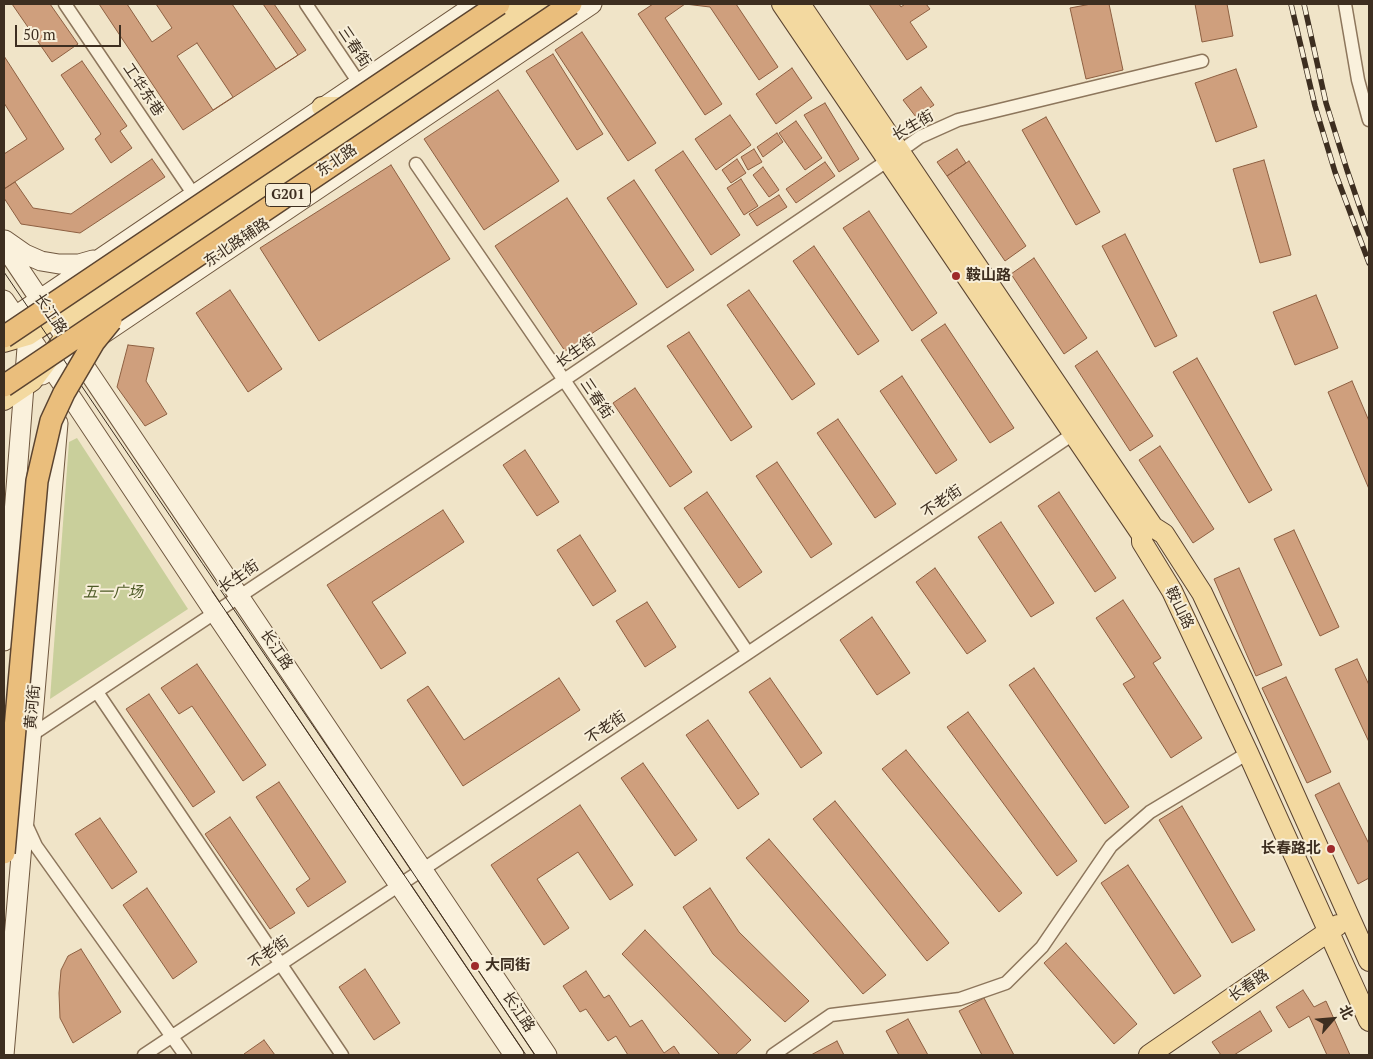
<!DOCTYPE html>
<meta charset="utf-8">
<style>
body{margin:0}
#map{position:relative;width:1373px;height:1059px;overflow:hidden;background:#f0e4c8;font-family:"PT Serif","Noto Sans SC",serif}
canvas{display:block}
.frame{position:absolute;inset:0;border:5px solid #3d2e20;pointer-events:none}
.north{position:absolute;left:1308px;top:994px;width:50px;height:50px;-webkit-text-stroke:4px #f7eed8;paint-order:stroke;rotate:63deg;font-size:14px;font-weight:700;line-height:20px;text-align:center;color:#3d2e20}
.north::after{content:'';display:block;margin:auto;width:18px;height:22px;background:#3d2e20;clip-path:polygon(50% 0,100% 100%,50% 72%,0 100%)}
.scale{position:absolute;left:15px;top:25px;width:106px;height:22px;box-sizing:border-box;border:2px solid #3d2e20;border-top:0;padding-left:6px;font-size:15px;line-height:18px;white-space:nowrap;color:#3d2e20;-webkit-text-stroke:4px #f7eed8;paint-order:stroke}
</style>
<div id="map">
<canvas width="1373" height="1059"></canvas>
<div class="frame"></div>
<div class="north">北</div>
<div class="scale">50 m</div>
</div>
<script>
const context = document.querySelector('canvas').getContext('2d');
context.lineJoin = 'round';
function fillPath(path, color) {
  context.fillStyle = color;
  context.fill(path, 'evenodd');
}
function shape(rows) {
  const path = new Path2D();
  for (const r of rows) {
    path.moveTo(r[0], r[1]);
    for (let i = 2; i < r.length; i += 2) path.lineTo(r[i], r[i + 1]);
  }
  return path;
}
function trace(path, color, width, dash) {
  context.strokeStyle = color;
  context.lineWidth = width;
  context.lineCap = dash ? 'butt' : 'round';
  context.setLineDash(dash || []);
  context.stroke(path);
}
function write(font, color, halo, rows, align = 'center') {
  context.font = font + ' "PT Serif","Noto Sans SC",serif';
  context.lineWidth = 4;
  context.setLineDash([]);
  context.textBaseline = 'middle';
  context.strokeStyle = halo;
  context.fillStyle = color;
  for (const [text, x, y, turn = 0] of rows) {
    context.save();
    context.translate(x, y);
    context.rotate((+turn || 0) * Math.PI / 180);
    context.textAlign = isNaN(turn) ? turn : align;
    if (halo) context.strokeText(text, 0, 0);
    context.fillText(text, 0, 0);
    context.restore();
  }
}
const green = shape([
 [77,438,188,609,50,699,69,442]
]);
const building = shape([
 [12,4,50,4,78,44,52,62,12,4],
 [99,4,274,4,306,50,183,130,99,4],
 [127,4,156,4,172,28,152,42,127,4],
 [232,4,263,4,298,55,276,69,232,4],
 [653,4,736,4,778,67,759,80,710,7,685,4,665,18,722,104,705,115,638,14,653,4],
 [869,4,899,4,901,7,905,4,926,4,930,9,910,22,927,47,907,60,869,4],
 [1091,4,1109,4,1123,70,1086,79,1070,8,1091,4],
 [1195,4,1227,4,1233,36,1202,42,1195,4],
 [582,32,656,143,628,161,555,50,582,32],
 [197,43,233,97,213,110,177,56,197,43],
 [553,54,603,134,577,150,526,71,553,54],
 [4,56,64,149,4,189,4,154,27,139,4,103,4,56],
 [82,61,127,126,120,131,132,148,111,163,95,139,101,134,61,75,82,61],
 [792,68,812,98,776,124,756,94,792,68],
 [1236,69,1257,127,1216,142,1195,83,1236,69],
 [921,87,934,105,916,117,903,100,921,87],
 [498,90,559,181,484,230,424,139,498,90],
 [825,103,859,159,839,172,804,115,825,103],
 [730,115,751,145,716,170,695,139,730,115],
 [1046,117,1100,212,1076,225,1022,130,1046,117],
 [796,121,822,158,805,170,779,133,796,121],
 [777,133,783,142,763,157,757,147,777,133],
 [754,149,762,162,748,170,741,157,754,149],
 [957,149,966,163,947,176,937,162,957,149],
 [683,151,740,235,711,255,655,170,683,151],
 [152,159,165,177,80,233,21,224,4,198,4,189,15,182,33,208,71,214,152,159],
 [737,159,746,173,731,183,722,170,737,159],
 [1264,160,1291,255,1260,263,1233,169,1264,160],
 [969,161,1026,246,1005,261,947,176,969,161],
 [825,162,835,176,796,203,786,189,825,162],
 [391,165,450,259,319,341,260,248,391,165],
 [763,167,779,190,769,197,753,175,763,167],
 [741,179,758,206,744,215,727,188,741,179],
 [634,180,694,270,667,288,607,198,634,180],
 [779,195,787,207,757,226,749,214,779,195],
 [567,198,637,304,565,351,495,246,567,198],
 [869,211,937,313,912,331,843,228,869,211],
 [1125,234,1177,336,1155,347,1102,246,1125,234],
 [814,246,879,341,858,355,793,261,814,246],
 [1034,258,1087,338,1064,354,1011,274,1034,258],
 [230,290,282,369,248,392,196,313,230,290],
 [749,290,815,384,792,400,727,305,749,290],
 [1316,295,1338,348,1295,365,1273,312,1316,295],
 [945,324,1014,428,990,443,921,340,945,324],
 [689,332,752,427,731,441,667,346,689,332],
 [128,345,154,348,146,381,167,414,145,426,117,387,128,345],
 [1097,351,1153,436,1130,451,1075,366,1097,351],
 [1197,358,1272,490,1249,503,1173,372,1197,358],
 [902,376,957,460,936,474,880,391,902,376],
 [1352,381,1369,421,1369,489,1328,392,1352,381],
 [635,388,692,472,670,487,613,403,635,388],
 [838,419,896,504,875,518,817,433,838,419],
 [1160,446,1214,529,1193,543,1139,460,1160,446],
 [525,450,559,502,537,516,503,465,525,450],
 [777,462,832,544,811,558,756,476,777,462],
 [707,492,762,572,739,588,684,508,707,492],
 [1059,492,1116,578,1095,592,1038,506,1059,492],
 [443,510,464,542,372,602,406,653,381,669,327,585,443,510],
 [1001,522,1054,603,1031,617,978,537,1001,522],
 [1294,530,1339,627,1320,636,1274,539,1294,530],
 [580,535,616,591,593,606,557,550,580,535],
 [935,568,986,641,967,654,916,582,935,568],
 [1239,568,1282,665,1256,676,1214,579,1239,568],
 [1123,600,1161,658,1153,663,1202,738,1171,758,1123,684,1135,677,1096,618,1123,600],
 [647,602,676,647,645,667,616,621,647,602],
 [872,617,910,673,877,695,840,640,872,617],
 [1357,659,1369,685,1369,742,1335,669,1357,659],
 [197,664,266,765,243,781,192,706,179,714,161,688,197,664],
 [1034,668,1129,807,1105,824,1009,685,1034,668],
 [1286,677,1331,772,1307,783,1262,688,1286,677],
 [559,678,580,710,463,786,407,700,428,686,464,740,559,678],
 [770,678,822,753,801,768,749,692,770,678],
 [149,694,215,792,193,807,126,709,149,694],
 [968,712,1077,861,1057,876,947,727,968,712],
 [708,720,759,794,738,809,686,735,708,720],
 [906,750,1022,893,999,912,882,769,906,750],
 [643,763,697,840,675,856,621,778,643,763],
 [279,782,346,882,308,907,296,889,310,879,256,797,279,782],
 [1339,783,1369,844,1369,878,1358,884,1315,795,1339,783],
 [835,801,949,943,927,961,813,819,835,801],
 [580,805,633,885,610,900,578,852,537,879,569,928,544,945,491,865,580,805],
 [1182,806,1255,930,1232,943,1159,820,1182,806],
 [230,817,295,913,270,929,205,834,230,817],
 [100,818,137,872,112,889,75,834,100,818],
 [769,839,886,975,863,994,746,858,769,839],
 [1128,865,1201,976,1174,994,1101,883,1128,865],
 [147,888,197,962,173,979,123,905,147,888],
 [710,888,739,932,809,1001,785,1022,713,954,683,907,710,888],
 [645,930,751,1040,735,1055,720,1055,622,954,645,930],
 [1066,943,1137,1024,1114,1044,1044,963,1066,943],
 [81,949,121,1012,73,1043,60,1018,59,993,61,970,68,956,81,949],
 [365,969,400,1023,374,1040,339,987,365,969],
 [586,971,604,998,609,995,630,1027,642,1020,664,1053,674,1046,680,1055,628,1055,616,1036,608,1041,586,1009,580,1012,563,986,586,971],
 [1303,990,1314,1007,1326,1001,1350,1055,1327,1055,1309,1016,1289,1028,1276,1007,1303,990],
 [984,998,1014,1055,982,1055,959,1011,984,998],
 [1260,1011,1272,1031,1234,1055,1221,1055,1212,1042,1260,1011],
 [908,1019,928,1055,899,1055,886,1031,908,1019],
 [264,1040,275,1055,246,1055,244,1054,264,1040],
 [837,1041,844,1055,811,1055,837,1041]
]);
const minor = shape([
 [65,4,194,195],
 [306,4,359,83],
 [1345,4,1358,80,1369,120],
 [416,164,564,380,748,653],
 [97,692,342,1055],
 [27,738,564,380,881,165,920,137,958,120,1202,61],
 [25,822,36,846,185,1055],
 [144,1055,748,653,1079,430],
 [773,1055,831,1015,960,999,1006,983,1042,947,1111,846,1150,812,1248,753]
]);
const secondary = shape([
 [5,240,25,254,41,261,59,264,79,264,93,260],
 [4,246,547,1055],
 [4,300,61,382,215,613,514,1055],
 [5,323,476,4],
 [42,375,592,4],
 [4,641,28,335],
 [4,1055,58,423]
]);
const primary = shape([
 [782,4,1142,535,1142,542,1172,591,1248,753,1369,1021],
 [800,4,1153,527,1164,534,1202,593,1243,680,1369,961],
 [322,107,354,107],
 [4,342,28,335,522,4],
 [4,400,32,381,65,337,76,323,85,317,550,4],
 [1149,1055,1338,925]
]);
const tram = shape([
 [4,272,401,855,535,1055],
 [212,591,526,1055]
]);
const rail = shape([
 [1291,4,1315,106,1335,172,1369,263],
 [1304,4,1326,103,1347,170,1369,234]
]);
const trunkBridge = shape([
 [4,337,499,4],
 [4,386,571,4],
 [4,853,37,481,51,421,64,393,94,342,111,321]
]);
const markers = [
 [956,276,5,"#9e2a2b"],
 [1331,849,5,"#9e2a2b"],
 [475,966,5,"#9e2a2b"]
];
const shields = [
 [288,195,45]
];
const shieldNames = [
 ["G201",288,195]
];
const streetNames = [
 ["三春街",354,47,56],
 ["工华东巷",143,90,56],
 ["长生街",913,126,-30],
 ["东北路",337,161,-34],
 ["东北路辅路",237,243,-34],
 ["长江路",50,314,56],
 ["长生街",576,352,-34],
 ["三春街",596,399,56],
 ["不老街",942,502,-34],
 ["长生街",239,577,-34],
 ["鞍山路",1179,608,64],
 ["长江路",276,650,56],
 ["黄河街",33,707,-85],
 ["不老街",606,728,-34],
 ["不老街",269,953,-34],
 ["长春路",1249,986,-34],
 ["长江路",518,1012,56]
];
const poiNames = [
 ["鞍山路",966,276],
 ["长春路北",1321,849,"right"],
 ["大同街",485,966]
];
const parkNames = [
 ["五一广场",113,593]
];
fillPath(green, '#c9cf9b');
fillPath(building, '#cf9f7d');
trace(building, '#8d5f41', 1);
trace(minor, '#8d765c', 15);
trace(secondary, '#6f573f', 21);
trace(primary, '#5b4430', 22);
trace(minor, '#faf1dc', 12);
trace(secondary, '#faf1dc', 19);
trace(primary, '#f3d9a0', 20);
trace(tram, '#3d2e20', 1);
trace(rail, '#3d2e20', 5.5);
trace(rail, '#f7eed8', 4, [11]);
trace(trunkBridge, '#5b4430', 24, []);
trace(trunkBridge, '#eabe7c', 21);
for (const [x, y, r, color] of markers) {
  const dot = new Path2D();
  dot.arc(x, y, r, 0, 2 * Math.PI);
  context.fillStyle = color;
  context.fill(dot);
  trace(dot, '#f7eed8', 2);
}
for (const [x, y, w] of shields) {
  const box = new Path2D();
  box.roundRect(x - w / 2, y - 11.5, w, 23, 4);
  context.fillStyle = '#f7eed8';
  context.fill(box);
  trace(box, '#3d2e20', 1);
}
write('bold 14px', '#3d2e20', null, shieldNames);
write('15px', '#3d2e20', '#f7eed8', streetNames);
write('bold 15px', '#3d2e20', '#f7eed8', poiNames, 'left');
write('italic 15px', '#4d5a26', '#f7eed8', parkNames);
</script>
